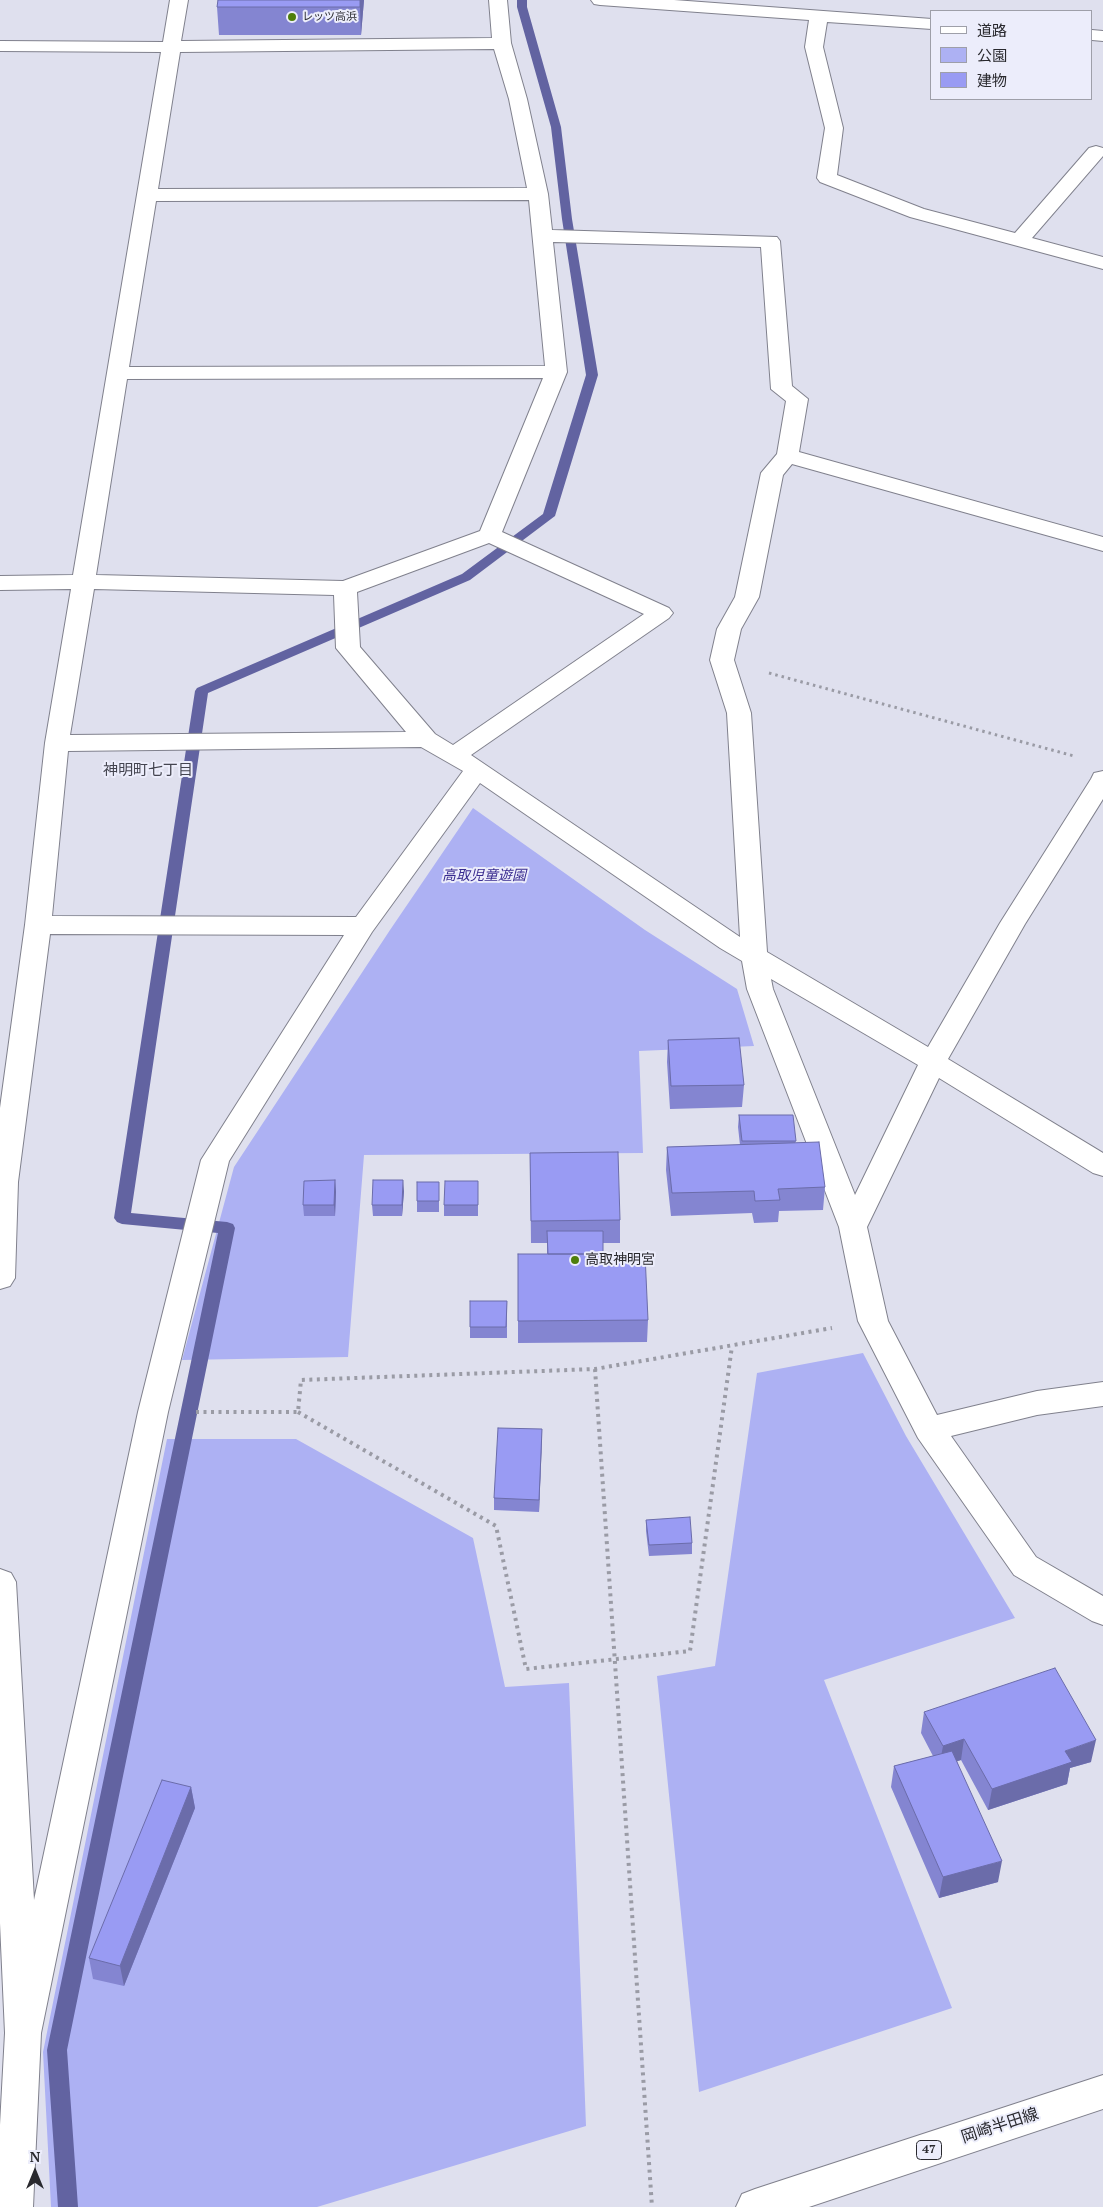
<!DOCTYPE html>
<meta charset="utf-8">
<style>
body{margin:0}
#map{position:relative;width:1103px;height:2207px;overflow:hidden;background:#dfe0ee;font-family:"PT Serif","Noto Sans JP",serif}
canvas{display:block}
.legend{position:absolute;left:930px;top:10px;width:162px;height:90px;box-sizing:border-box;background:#ecedfb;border:1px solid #9e9fa9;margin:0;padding:6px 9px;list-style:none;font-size:15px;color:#29292e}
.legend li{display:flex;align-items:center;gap:10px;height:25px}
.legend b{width:25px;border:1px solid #9e9fa9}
.north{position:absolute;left:10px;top:2147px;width:50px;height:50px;-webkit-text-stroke:4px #ecedfb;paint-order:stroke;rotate:0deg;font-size:14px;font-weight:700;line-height:20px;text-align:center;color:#29292e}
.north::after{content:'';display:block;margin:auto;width:18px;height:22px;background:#29292e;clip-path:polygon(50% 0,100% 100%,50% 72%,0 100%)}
</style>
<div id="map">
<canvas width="1103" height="2207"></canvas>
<ul class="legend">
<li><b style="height:6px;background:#fff"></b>道路</li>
<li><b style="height:14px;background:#adb1f3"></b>公園</li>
<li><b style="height:14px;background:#999bf3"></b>建物</li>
</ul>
<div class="north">N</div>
</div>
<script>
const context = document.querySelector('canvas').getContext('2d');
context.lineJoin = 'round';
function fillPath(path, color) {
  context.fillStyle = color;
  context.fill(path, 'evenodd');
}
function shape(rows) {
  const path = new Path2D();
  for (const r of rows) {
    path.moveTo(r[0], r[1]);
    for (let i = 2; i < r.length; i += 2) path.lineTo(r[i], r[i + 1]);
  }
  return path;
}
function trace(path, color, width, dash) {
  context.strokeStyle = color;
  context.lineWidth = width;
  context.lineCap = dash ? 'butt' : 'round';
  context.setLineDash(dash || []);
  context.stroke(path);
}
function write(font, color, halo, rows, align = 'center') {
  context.font = font + ' "PT Serif","Noto Sans JP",serif';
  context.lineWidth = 4;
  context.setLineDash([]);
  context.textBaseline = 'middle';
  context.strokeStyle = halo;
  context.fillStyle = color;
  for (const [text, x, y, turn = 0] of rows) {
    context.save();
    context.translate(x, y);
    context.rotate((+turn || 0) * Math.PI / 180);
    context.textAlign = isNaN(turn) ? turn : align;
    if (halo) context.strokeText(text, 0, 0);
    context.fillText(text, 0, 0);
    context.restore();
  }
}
const green = shape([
 [473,808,645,930,737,989,754,1046,639,1051,643,1153,364,1155,348,1357,182,1360,234,1167,390,930],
 [863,1353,906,1436,1015,1618,824,1680,952,2008,699,2092,657,1676,715,1666,757,1373],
 [167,1439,296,1439,473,1538,505,1687,569,1683,586,2126,317,2207,51,2207,43,2052]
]);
const stream = shape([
 [517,0,527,0,527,7,561,127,572,219,598,375,555,516,470,580,208,693,131,1213,227,1222,233,1224,235,1228,67,2050,78,2207,58,2207,47,2050,218,1233,122,1224,117,1222,114,1218,195,691,197,688,462,574,543,514,586,375,562,219,551,127,517,7,517,0]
]);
const pathFar1 = shape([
 [769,673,1074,756]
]);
const path = shape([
 [595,1369,652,2207],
 [196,1412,298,1412,301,1380,595,1369,832,1328],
 [298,1412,496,1526,526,1669,690,1651,732,1346]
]);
const minor = shape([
 [170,0,188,0,181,41,492,38,489,0,507,0,511,43,527,99,548,194,552,230,777,237,780,241,792,386,808,399,799,452,1103,537,1103,551,792,464,783,475,759,597,741,629,734,660,751,713,767,952,928,1047,1000,923,1091,779,1094,773,1103,771,1103,799,1025,924,948,1059,1103,1153,1103,1176,1093,1173,939,1078,867,1227,888,1321,937,1415,1037,1391,1103,1382,1103,1406,1037,1415,951,1436,1036,1557,1103,1596,1103,1625,1092,1621,1014,1575,918,1438,858,1321,839,1227,747,989,742,961,720,948,480,783,372,932,229,1161,168,1412,41,2033,33,2207,0,2207,0,2125,5,2033,0,1923,0,1569,11,1573,16,1582,34,1900,138,1412,201,1160,344,935,50,934,18,1182,15,1278,10,1286,0,1289,0,1108,25,925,45,743,71,589,0,590,0,576,73,575,161,52,0,51,0,41,163,42,170,0],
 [494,49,509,99,527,188,158,189,180,52,494,49],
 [529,200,545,366,129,367,156,201,529,200],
 [553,242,761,247,771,389,786,401,777,454,761,473,735,597,717,629,710,660,727,713,740,937,471,755,669,618,673,613,669,608,502,532,567,372,553,242],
 [543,378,480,531,343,581,96,575,127,379,543,378],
 [489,543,644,614,453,745,435,734,360,647,357,592,489,543],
 [94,589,334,595,336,648,406,732,70,735,94,589],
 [421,747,463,771,356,917,52,916,68,751,421,747],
 [771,979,918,1065,855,1195,773,989,771,979],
 [591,0,674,0,932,19,932,29,827,22,823,47,843,128,837,175,924,209,1015,233,1089,148,1096,146,1103,148,1103,156,1032,238,1103,257,1103,269,910,217,820,182,817,178,825,128,805,47,809,20,600,5,594,4,591,0],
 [1092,30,1103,31,1103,41,1092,40,1092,30]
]);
const major = shape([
 [1103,2075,1103,2109,809,2207,736,2207,742,2194,755,2189,1103,2075]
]);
const wall = shape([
 [218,0,364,0,361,35,219,35,217,7],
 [668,1040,744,1085,742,1107,670,1109,667,1062],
 [739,1115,796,1141,795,1143,825,1187,823,1210,779,1211,778,1222,754,1223,752,1213,671,1216,666,1170,667,1147,740,1145,738,1127],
 [530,1153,620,1220,620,1243,603,1243,603,1254,648,1320,647,1342,518,1343,518,1254,547,1254,547,1243,531,1243],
 [335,1180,336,1192,335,1216,304,1216,303,1205],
 [478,1181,478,1216,444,1216,444,1205],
 [439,1182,439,1212,417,1212,417,1201],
 [404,1191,402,1216,373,1216,372,1205],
 [507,1301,507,1338,470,1338,470,1327],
 [542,1429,539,1512,494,1510,494,1498],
 [646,1520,692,1543,692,1554,649,1556,646,1531],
 [924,1712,1091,1762,1070,1768,1067,1784,988,1810,961,1760,957,1761,998,1882,939,1898,891,1787,894,1766,933,1756,921,1733],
 [191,1787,195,1808,124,1986,93,1979,89,1958]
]);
const shadedWall = shape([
 [360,0,364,0,361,35,360,7],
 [335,1180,336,1192,335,1216,334,1205],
 [403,1180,404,1191,402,1216,402,1205],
 [542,1429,542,1440,539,1512,539,1500],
 [964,1739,961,1760,939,1767,943,1746],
 [1096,1740,1091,1762,1070,1768,1067,1784,988,1810,992,1789,1065,1751],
 [191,1787,195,1808,124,1986,120,1966],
 [1002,1861,998,1882,939,1898,943,1877]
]);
const building = shape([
 [218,0,360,0,360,7,217,7,218,0],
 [739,1038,744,1085,671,1086,668,1040,739,1038],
 [739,1115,793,1115,796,1141,742,1141,739,1115],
 [819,1142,825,1187,778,1189,780,1200,755,1201,754,1191,672,1193,667,1147,819,1142],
 [618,1152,620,1220,531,1221,530,1153,618,1152],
 [335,1180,334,1205,303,1205,304,1181,335,1180],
 [373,1180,403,1180,402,1205,372,1205,373,1180],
 [445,1181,478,1181,478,1205,444,1205,445,1181],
 [417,1182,439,1182,439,1201,417,1201,417,1182],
 [547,1231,603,1231,603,1254,548,1254,547,1231],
 [518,1254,645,1254,648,1320,518,1321,518,1254],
 [470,1301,507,1301,506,1327,470,1327,470,1301],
 [498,1428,542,1429,539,1500,494,1498,498,1428],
 [690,1517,692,1543,649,1545,646,1520,690,1517],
 [1055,1668,1096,1740,1065,1751,1072,1762,992,1789,964,1739,943,1746,924,1712,1055,1668],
 [952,1751,1002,1861,943,1877,894,1766,952,1751],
 [162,1780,191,1787,120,1966,89,1958,162,1780]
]);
const markers = [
 [292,17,5,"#4e7e0b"],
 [575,1260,5,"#4e7e0b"]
];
const farPoinames = [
 ["レッツ高浜",302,17]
];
const shields = [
 [929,2150,25]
];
const shieldNames = [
 ["47",929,2150]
];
const parkNames = [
 ["高取児童遊園",484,876]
];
const poiNames = [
 ["高取神明宮",585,1260]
];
const neighbourhoodNames = [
 ["神明町七丁目",148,771]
];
const nearStreetnames = [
 ["岡崎半田線",1000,2126,-18]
];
fillPath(green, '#adb1f3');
fillPath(stream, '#6263a1');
trace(minor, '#80818d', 2);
trace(major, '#80818d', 2);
trace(pathFar1, '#9a9ba5', 3, [2.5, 4]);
trace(path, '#9a9ba5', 4, [3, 4.5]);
fillPath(minor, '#fff');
fillPath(major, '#fff');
fillPath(wall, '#8485d1');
fillPath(shadedWall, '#6b6caa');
fillPath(building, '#999bf3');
trace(building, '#6b6caa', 1);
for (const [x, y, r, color] of markers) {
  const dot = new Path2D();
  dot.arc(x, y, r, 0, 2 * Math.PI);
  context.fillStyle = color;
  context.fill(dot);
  trace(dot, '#ecedfb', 2);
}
write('11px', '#29292e', '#ecedfb', farPoinames, 'left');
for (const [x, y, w] of shields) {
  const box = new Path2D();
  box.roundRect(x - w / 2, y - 9.5, w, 19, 4);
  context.fillStyle = '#ecedfb';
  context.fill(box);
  trace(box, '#29292e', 1);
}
write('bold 12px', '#29292e', null, shieldNames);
write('italic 14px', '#382b8f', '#ecedfb', parkNames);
write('14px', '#29292e', '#ecedfb', poiNames, 'left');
write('15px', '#444550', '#ecedfb', neighbourhoodNames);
write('16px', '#29292e', '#ecedfb', nearStreetnames);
</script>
